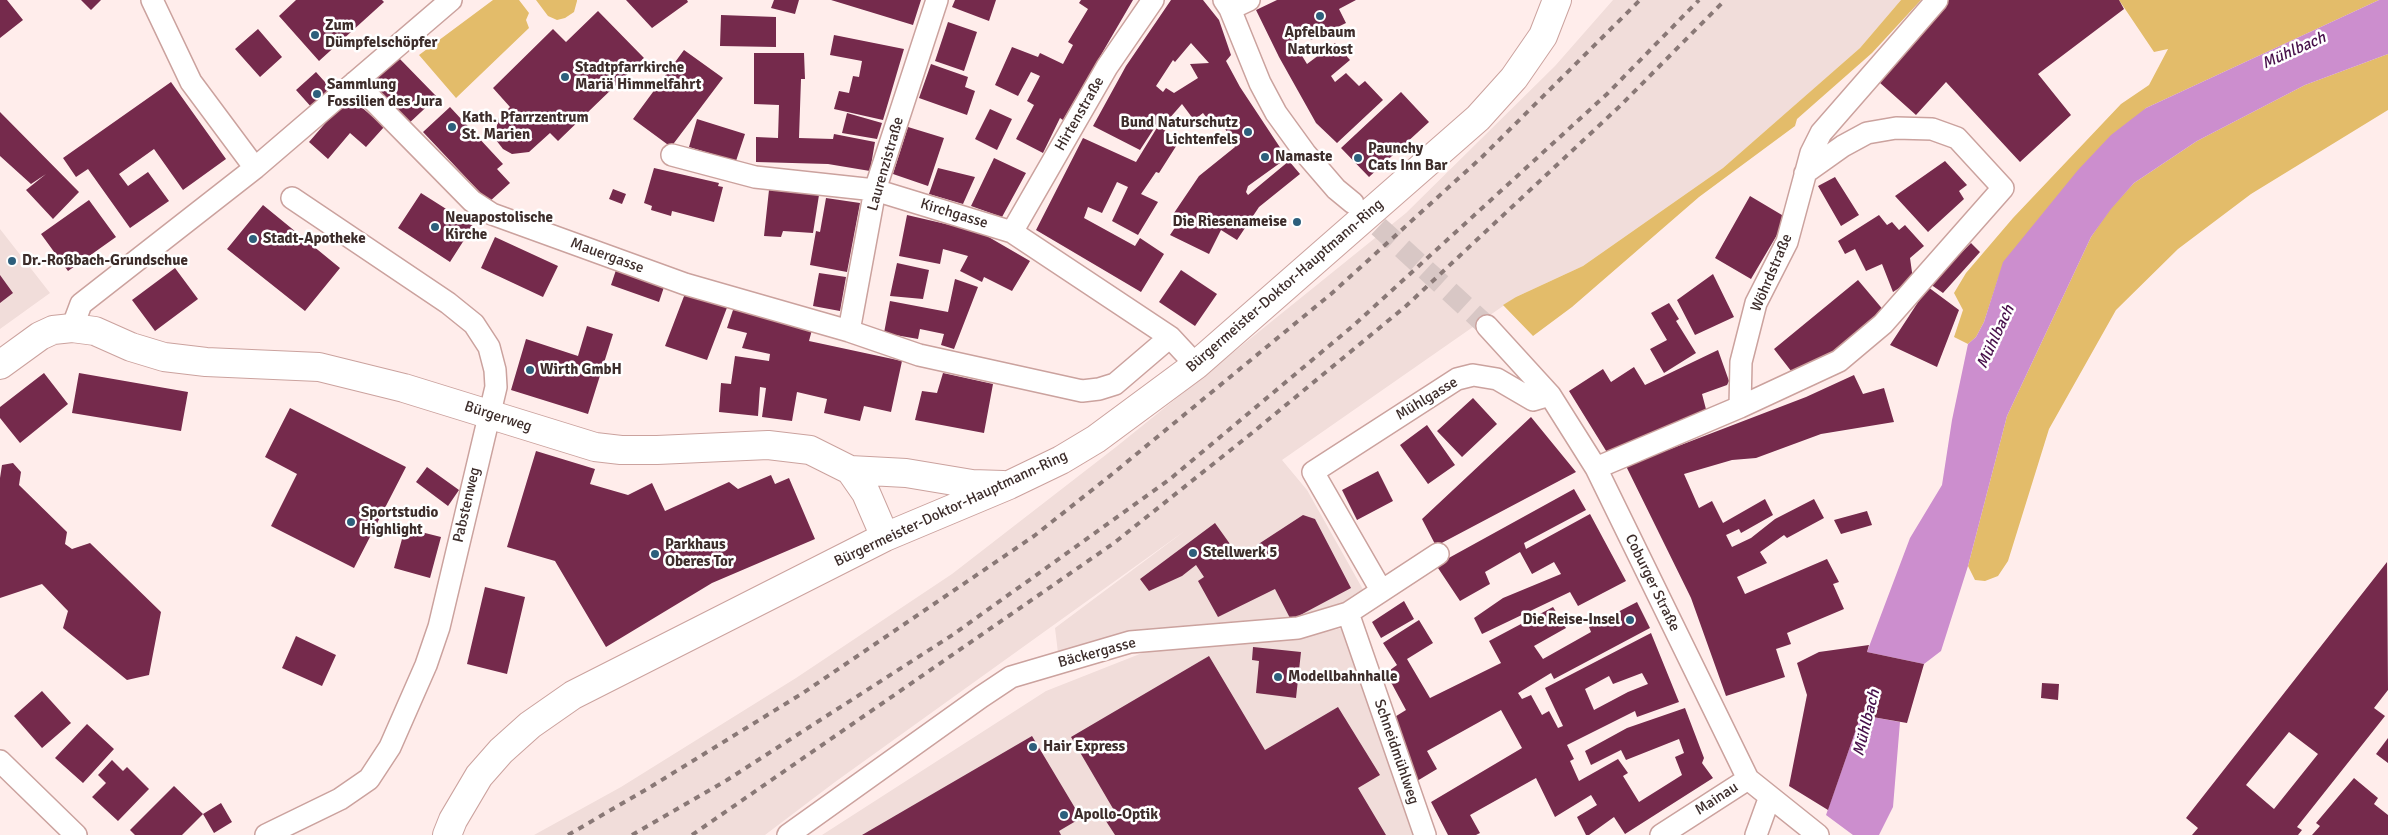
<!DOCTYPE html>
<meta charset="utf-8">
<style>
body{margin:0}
canvas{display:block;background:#ffedeb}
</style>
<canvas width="2388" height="835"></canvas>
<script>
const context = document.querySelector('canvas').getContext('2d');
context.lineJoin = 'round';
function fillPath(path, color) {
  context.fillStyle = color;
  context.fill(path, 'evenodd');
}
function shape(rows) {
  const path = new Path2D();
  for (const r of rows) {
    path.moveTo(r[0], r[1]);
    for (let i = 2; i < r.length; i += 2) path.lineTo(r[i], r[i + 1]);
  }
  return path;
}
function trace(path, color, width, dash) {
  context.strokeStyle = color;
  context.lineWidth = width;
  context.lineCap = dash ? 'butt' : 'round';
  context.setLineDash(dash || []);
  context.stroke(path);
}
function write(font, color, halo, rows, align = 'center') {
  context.font = font + ' Signika,sans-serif';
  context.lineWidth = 5;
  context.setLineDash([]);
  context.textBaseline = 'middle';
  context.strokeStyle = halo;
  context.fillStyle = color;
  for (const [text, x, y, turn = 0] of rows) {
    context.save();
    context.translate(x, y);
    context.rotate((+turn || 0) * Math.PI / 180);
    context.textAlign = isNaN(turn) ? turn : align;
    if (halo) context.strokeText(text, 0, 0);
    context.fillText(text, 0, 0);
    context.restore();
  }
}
const built = shape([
 [1613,0,1901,0,1860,48,1723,168,1583,266,1516,297,1282,460,1307,490,1365,593,1295,623,1058,653,1055,628,1186,530,835,782,765,835,534,835,621,787,796,678,952,574,1116,447,1406,213,1555,66],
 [0,229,50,293,0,329],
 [1343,628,1420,835,822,835,1046,691,1160,646,1308,635]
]);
const green = shape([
 [493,0,519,0,529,13,526,20,529,28,456,98,419,55],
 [536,0,577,0,577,1,574,12,565,18,557,20,548,16],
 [1901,0,1921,0,1872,53,1797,119,1795,126,1699,197,1572,307,1533,336,1503,305,1516,297,1583,266,1723,168,1860,48],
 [2119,0,2379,0,2146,108,1998,279,1984,322,1976,337,1968,344,1954,337,1963,310,1954,293,1966,273,2013,218,2121,104,2149,85,2168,49,2154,52],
 [2388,54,2388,110,2251,194,2178,249,2116,310,2049,429,2008,561,1998,576,1985,581,1975,580,1968,566,2007,416,2091,237,2110,209,2134,183,2197,141,2305,85]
]);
const water = shape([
 [2379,0,2388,0,2388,54,2305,85,2197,141,2134,183,2111,209,2091,237,2007,416,1968,566,1941,651,1924,664,1867,652,1910,538,1942,485,1952,420,1968,344,1976,337,1984,322,2003,262,2078,170,2111,135,2146,108],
 [1861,715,1900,722,1893,807,1879,835,1853,835,1826,815]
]);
const building = shape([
 [0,0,7,0,23,20,0,38],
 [81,0,101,0,91,10],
 [296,0,382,0,384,2,319,61,279,16],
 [626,0,687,0,688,2,652,28],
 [774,0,799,0,795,14,771,8],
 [831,0,921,0,913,25],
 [955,0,996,0,989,21,952,7],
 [1081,0,1133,0,1063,120,1060,118,1043,153,1016,139,1034,105,1027,101,1040,76,1031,72,1018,96,995,85,1012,47,1038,57,1040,53,1063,64,1073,45,1068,42,1088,9,1079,3],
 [1171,0,1203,0,1219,20,1231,55,1226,61,1240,87,1287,158,1248,186,1246,192,1248,195,1289,161,1300,174,1259,207,1237,240,1221,230,1209,254,1170,235,1182,217,1174,213,1199,176,1235,147,1222,123,1215,129,1203,113,1194,120,1182,104,1161,128,1180,140,1159,173,1156,172,1141,194,1158,202,1138,235,1112,221,1128,187,1117,182,1102,213,1088,207,1084,218,1135,246,1140,238,1164,254,1141,292,1036,230,1083,138,1136,162,1158,126,1155,127,1140,150,1093,126,1126,66],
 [1191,43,1209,63,1190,64,1198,78,1174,93,1166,88,1163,92,1156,86,1173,60,1175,62],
 [1277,0,1356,0,1339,9,1346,23,1311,40,1308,35,1293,41,1307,64,1335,43,1350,60,1331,76,1335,82,1346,73,1359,86,1365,81,1383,100,1337,143,1316,123,1279,57,1256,10],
 [1948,0,2119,0,2124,9,2038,74,2071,115,2020,162,1946,82,1916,115,1879,82],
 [598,11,644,58,558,141,550,133,529,152,512,154,503,149,496,140,496,129,499,118,510,107,493,88,553,29,566,42],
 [721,15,776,17,776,47,720,46],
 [948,22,977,32,964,71,935,61],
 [258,29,282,57,260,77,235,49],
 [834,35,904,49,883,120,834,109,839,91,849,93,853,76,859,77,862,61,830,55],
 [684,50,723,78,671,147,633,119],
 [754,53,804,53,805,79,801,79,799,138,833,139,834,134,875,142,870,171,828,164,756,162,756,137,778,138,779,105,754,104],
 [398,57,437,97,405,127,367,87],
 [931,64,968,77,965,87,975,91,967,115,919,98],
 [316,72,333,91,313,109,296,90],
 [171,82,226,159,183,190,154,149,119,174,128,186,148,172,169,201,130,228,88,169,76,177,63,158],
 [1401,92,1429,122,1369,177,1341,148],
 [349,96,384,127,366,147,350,133,328,159,309,142],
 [450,107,503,164,497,169,510,183,489,202,423,132],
 [990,109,1012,119,997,150,975,139],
 [0,112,79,192,53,219,26,190,46,174,31,184,0,156],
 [847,113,882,123,877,139,842,133],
 [697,119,745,134,736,161,689,147],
 [908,127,944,138,928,186,893,174],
 [994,158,1026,173,1002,217,971,206],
 [1945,161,1967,185,1959,191,1964,199,1928,232,1895,196],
 [654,168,719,183,718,186,723,187,714,222,672,211,671,216,651,210,652,206,644,203],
 [938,168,975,177,963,204,929,194],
 [1835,177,1859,215,1841,226,1818,186],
 [613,189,626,194,622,204,609,199],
 [769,190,819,195,813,233,783,231,781,237,764,236],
 [421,193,473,226,450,262,398,228],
 [1750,196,1787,218,1751,279,1715,258],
 [826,198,860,203,847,272,810,265,816,231,820,232],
 [89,200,116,237,68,271,41,234],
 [263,205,340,268,305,311,227,249],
 [907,215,980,232,1030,261,1012,291,984,277,982,282,960,271,968,256,943,249,940,264,899,256],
 [1879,215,1887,225,1892,222,1899,230,1905,225,1924,246,1910,258,1913,279,1893,292,1882,264,1866,271,1855,249,1845,254,1838,241],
 [495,237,558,266,543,297,481,268],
 [1971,243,1980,252,1943,293,1930,284],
 [897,263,929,270,923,299,890,296],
 [618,264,666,281,659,302,611,285],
 [175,268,198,299,155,331,132,300],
 [1181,270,1217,294,1195,326,1159,302],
 [819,273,846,277,840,311,813,306],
 [1713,274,1734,317,1695,335,1677,300],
 [0,275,13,293,0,303],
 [955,279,978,287,954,349,941,345,944,334,920,329,918,339,884,333,890,301,948,312],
 [1858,280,1885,312,1832,354,1795,376,1774,349],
 [1928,287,1959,310,1937,367,1890,345],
 [686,291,728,305,707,360,665,346],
 [1669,303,1679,319,1676,321,1696,353,1664,373,1650,349,1667,340,1651,313],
 [734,307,813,326,809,341,902,361,891,412,864,406,860,421,824,413,827,399,797,392,792,421,762,417,766,388,760,387,758,416,719,412,721,383,731,384,735,356,769,361,770,354,742,348,747,333,727,328],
 [587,326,613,334,588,414,511,390,526,339,578,356],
 [1718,350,1729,381,1727,385,1702,394,1707,413,1608,454,1569,391,1603,369,1611,382,1634,367,1645,385],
 [44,373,68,404,20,443,0,418,0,407],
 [79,373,188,392,181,431,72,413],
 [943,373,993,384,984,433,915,420,922,391,937,393],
 [1854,375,1863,394,1884,388,1894,422,1821,434,1756,458,1732,460,1684,474,1699,508,1712,501,1723,523,1765,499,1773,515,1741,533,1739,529,1726,535,1732,547,1751,538,1775,519,1814,499,1824,518,1787,538,1784,535,1760,552,1767,563,1737,577,1745,594,1827,559,1839,582,1833,584,1844,609,1787,633,1791,644,1776,649,1785,677,1726,696,1691,598,1626,466,1806,397],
 [1473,398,1497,424,1462,457,1437,431],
 [290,408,406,467,354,568,271,526,297,474,265,457],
 [1531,417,1576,472,1436,546,1422,519],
 [1427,425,1455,465,1428,484,1400,445],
 [536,451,595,469,590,484,628,495,652,483,665,511,729,482,738,489,771,475,775,484,789,478,815,539,712,583,606,647,555,561,507,547],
 [13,463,21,472,19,485,67,532,65,544,72,549,90,543,161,612,149,675,127,680,63,628,68,611,42,584,0,598,0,478,2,465],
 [427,467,459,490,448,506,416,482],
 [1378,471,1393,501,1357,520,1342,490],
 [1574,489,1586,510,1524,543,1526,549,1590,514,1626,581,1578,606,1570,592,1482,634,1474,618,1503,598,1561,574,1554,562,1532,574,1520,552,1485,572,1490,584,1460,601,1436,565],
 [1867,511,1872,525,1841,534,1834,520],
 [1303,515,1315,519,1351,588,1291,620,1275,589,1218,617,1198,581,1204,577,1196,565,1182,576,1149,591,1140,579,1215,523,1240,558,1259,549,1257,545],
 [405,528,441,537,430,578,394,568],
 [2387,562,2388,690,2374,708,2385,716,2297,827,2302,830,2298,835,2192,835,2198,828,2186,818],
 [2289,732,2318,754,2274,809,2246,785],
 [485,587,525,597,507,674,467,664],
 [1404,601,1414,619,1381,638,1372,622],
 [1637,602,1650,628,1554,679,1551,673,1518,693,1522,699,1531,695,1542,715,1549,711,1558,728,1563,726,1545,688,1651,633,1679,702,1637,717,1635,711,1567,745,1574,759,1570,761,1579,781,1618,759,1628,773,1623,776,1639,802,1682,775,1675,757,1684,753,1679,739,1626,760,1621,750,1591,765,1585,751,1627,728,1685,708,1704,758,1702,763,1713,778,1625,834,1614,817,1589,835,1586,835,1577,817,1597,805,1591,795,1555,817,1536,778,1470,815,1480,833,1476,835,1448,835,1431,802,1522,748,1501,710,1427,751,1437,769,1417,781,1393,718,1406,710,1386,673,1397,665,1383,643,1419,620,1433,643,1407,659,1430,698,1501,663,1489,641,1553,607,1566,628,1534,646,1543,659,1591,632,1589,627],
 [1642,673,1648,684,1628,692,1594,710,1585,689,1609,676,1613,684],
 [296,636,336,655,322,686,282,668],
 [1869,645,1867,652,1924,664,1907,723,1861,715,1828,810,1789,786,1807,695,1797,663,1819,652],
 [1253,647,1301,652,1296,698,1256,693,1259,661,1252,660],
 [1209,656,1265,750,1338,707,1380,775,1358,788,1386,835,1115,835,1104,818,1115,812,1071,737],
 [2042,683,2059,684,2058,700,2041,698],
 [42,691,71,723,42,748,14,716],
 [87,724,114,749,83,783,55,758],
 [1032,736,1081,818,1059,831,1061,835,862,835],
 [2388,738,2388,763,2376,754],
 [112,760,123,771,127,767,149,789,118,821,92,797,106,783,98,775],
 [2354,778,2378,798,2374,804,2388,815,2388,835,2312,835,2320,826,2316,823],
 [174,786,203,814,221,803,232,822,214,833,203,814,182,835,135,835,130,830]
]);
const streetTunnel = shape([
 [1355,205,1487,326]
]);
const street = shape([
 [152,0,191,82,255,168],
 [1224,0,1230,9,1260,83,1276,113,1305,153,1336,189,1353,203],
 [1230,9,1249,0],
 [355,82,472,201,492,214,685,284,849,331,919,355,1082,391,1099,389,1115,384,1170,337],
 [672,155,755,177,875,190,1012,232,1170,337,1196,365],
 [1012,232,1107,67,1153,0],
 [1487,326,1550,395,1596,468,1748,779,1818,835],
 [72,328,81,304,255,168,451,0],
 [849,331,875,190,937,0],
 [1740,407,1839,361,1883,324,2003,188,1957,138,1932,129,1896,128,1867,133,1843,146,1805,173],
 [1596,468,1740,407,1741,362,1756,303,1787,242,1811,153,1821,133,1937,0],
 [1381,590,1313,472,1457,379,1473,375,1497,379,1533,400,1550,395],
 [1348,613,1425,835],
 [0,761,76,835],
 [266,835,340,799,369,779,390,747,426,665,439,627,496,387,495,370,489,347,474,324,448,303,292,198],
 [788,835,981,697,1011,677,1130,642,1298,628,1348,613,1438,554],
 [1661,835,1748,779],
 [1756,835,1769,799]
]);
const secondary = shape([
 [0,365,40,336,53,330,72,328,95,331,131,347,164,357,206,362,319,367,404,388,595,447,621,450,657,450,768,445,810,450,850,470,866,493,885,537],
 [850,470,906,473,972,484,1003,485],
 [447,835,453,820,479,776,501,751,530,725,573,695,885,537,1009,485,1061,460,1096,439,1196,365,1478,118,1514,78,1543,36,1557,0]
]);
const rail = shape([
 [568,835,652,786,803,693,1034,536,1111,475,1331,294,1482,157,1640,0],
 [632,835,727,780,954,634,1170,479,1354,325,1607,94,1699,0],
 [692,835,1114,543,1252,433,1406,306,1620,106,1725,0]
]);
const markers = [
 [1320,16,5,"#2d5f7c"],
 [315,35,5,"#2d5f7c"],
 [565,77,5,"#2d5f7c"],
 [317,94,5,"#2d5f7c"],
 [452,127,5,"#2d5f7c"],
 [1248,132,5,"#2d5f7c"],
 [1265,157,5,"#2d5f7c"],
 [1358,158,5,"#2d5f7c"],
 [1297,222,5,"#2d5f7c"],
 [435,227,5,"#2d5f7c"],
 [253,239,5,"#2d5f7c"],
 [12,261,5,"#2d5f7c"],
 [530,370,5,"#2d5f7c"],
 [351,522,5,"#2d5f7c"],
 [1193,553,5,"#2d5f7c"],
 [655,554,5,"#2d5f7c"],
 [1630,620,5,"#2d5f7c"],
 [1278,677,5,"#2d5f7c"],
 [1033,747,5,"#2d5f7c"],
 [1064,815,5,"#2d5f7c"]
];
const poiNames = [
 ["Zum",325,26],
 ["Dümpfelschöpfer",325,43],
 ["Apfelbaum",1320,33,"center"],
 ["Naturkost",1320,50,"center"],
 ["Stadtpfarrkirche",575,68],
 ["Mariä Himmelfahrt",575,85],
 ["Sammlung",327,85],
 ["Fossilien des Jura",327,102],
 ["Kath. Pfarrzentrum",462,118],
 ["St. Marien",462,135],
 ["Bund Naturschutz",1238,123,"right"],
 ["Lichtenfels",1238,140,"right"],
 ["Paunchy",1368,149],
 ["Cats Inn Bar",1368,166],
 ["Namaste",1275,157],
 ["Neuapostolische",445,218],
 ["Kirche",445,235],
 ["Die Riesenameise",1287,222,"right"],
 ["Stadt-Apotheke",263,239],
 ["Dr.-Roßbach-Grundschue",22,261],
 ["Wirth GmbH",540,370],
 ["Sportstudio",361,513],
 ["Highlight",361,530],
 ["Parkhaus",665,545],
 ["Oberes Tor",665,562],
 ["Stellwerk 5",1203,553],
 ["Die Reise-Insel",1620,620,"right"],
 ["Modellbahnhalle",1288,677],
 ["Hair Express",1043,747],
 ["Apollo-Optik",1074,815]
];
const streetNames = [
 ["Hirtenstraße",1080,114,-60],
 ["Laurenzistraße",886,164,-74],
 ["Kirchgasse",954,214,17],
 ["Mauergasse",607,256,20],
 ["Wöhrdstraße",1772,273,-67],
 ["Bürgermeister-Doktor-Hauptmann-Ring",1285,286,-41],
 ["Mühlgasse",1427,399,-31],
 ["Bürgerweg",498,417,18],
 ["Pabstenweg",467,505,-77],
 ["Bürgermeister-Doktor-Hauptmann-Ring",951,509,-25],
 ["Coburger Straße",1652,583,64],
 ["Bäckergasse",1097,653,-15],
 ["Schneidmühlweg",1396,752,71],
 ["Mainau",1717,799,-33]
];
const waterNames = [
 ["Mühlbach",2294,51,-24],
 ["Mühlbach",1996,337,-65],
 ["Mühlbach",1867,723,-76]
];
fillPath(built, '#f1ddda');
fillPath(green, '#e3bc6a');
fillPath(water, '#cc8ece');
fillPath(building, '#752a4c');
trace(streetTunnel, '#d8c7c5', 21, [21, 11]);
trace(street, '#cba29e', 24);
trace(secondary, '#cba29e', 30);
trace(street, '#fff', 21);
trace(secondary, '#fff', 28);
trace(rail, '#897876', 4, [6, 6]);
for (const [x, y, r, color] of markers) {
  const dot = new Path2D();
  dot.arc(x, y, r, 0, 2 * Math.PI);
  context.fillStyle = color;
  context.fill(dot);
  trace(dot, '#fff', 2);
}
write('bold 15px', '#3d2d2b', '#fff', poiNames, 'left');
write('15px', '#3d2d2b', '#fff', streetNames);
write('italic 16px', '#470f4a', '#fff', waterNames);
</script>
